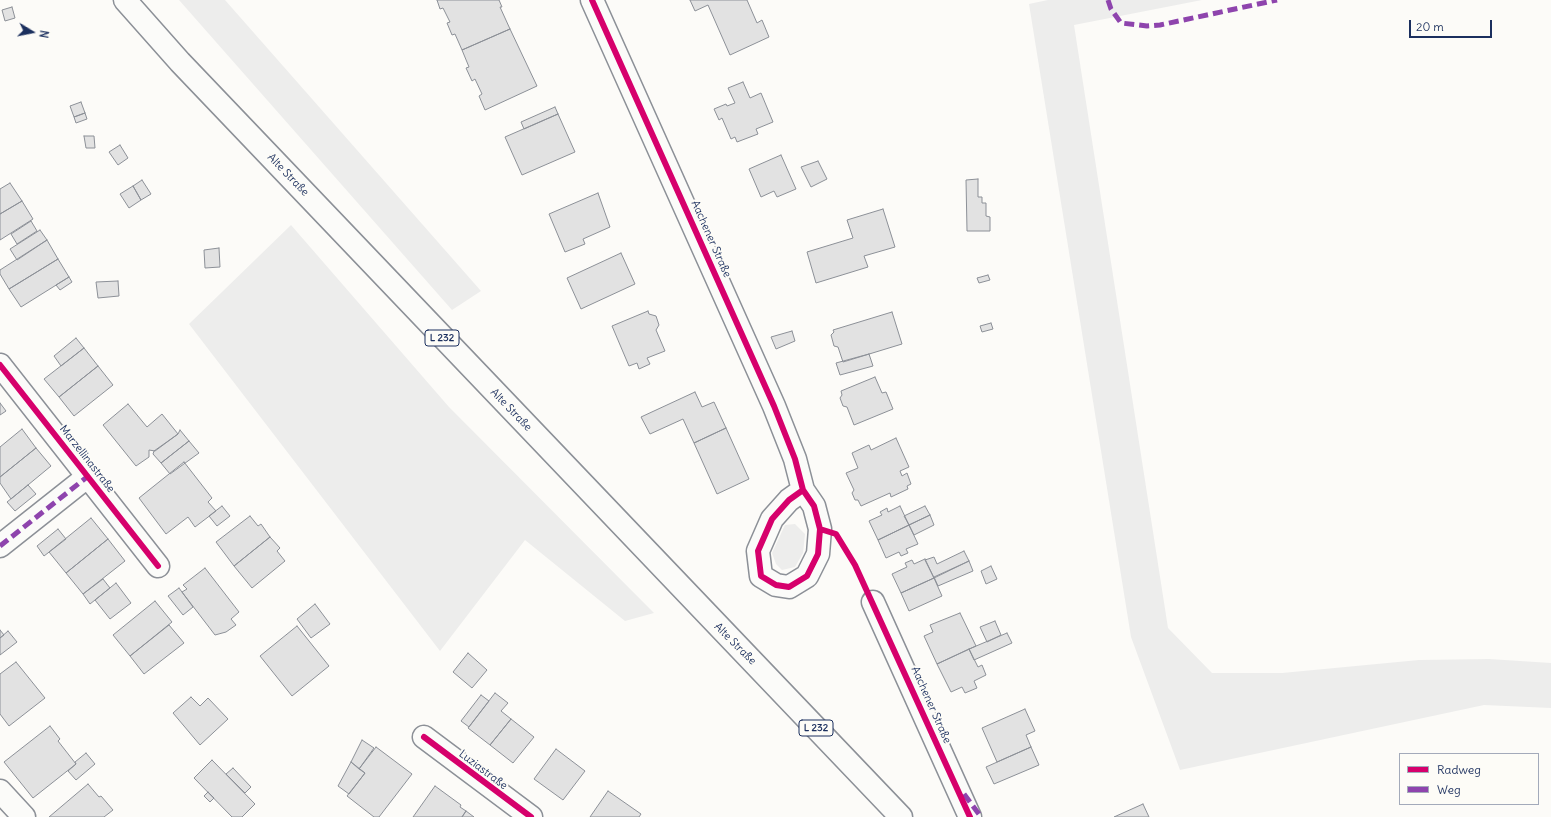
<!DOCTYPE html>
<meta charset="utf-8">
<style>
body{margin:0}
#map{position:relative;width:1551px;height:817px;overflow:hidden;background:#fcfbf8;font-family:Delius,sans-serif}
canvas{display:block}
.legend{position:absolute;left:1399px;top:753px;width:140px;height:52px;box-sizing:border-box;background:#fdfcf7;border:1px solid #a3aaba;margin:0;padding:5px 7px;list-style:none;font-size:12px;color:#1b2f5e}
.legend li{display:flex;align-items:center;gap:8px;height:20px}
.legend b{width:20px;border:1px solid #a3aaba}
.north{position:absolute;left:12px;top:12px;width:40px;height:40px;-webkit-text-stroke:3px #fdfcf7;paint-order:stroke;rotate:100deg;font-size:11px;font-weight:700;line-height:16px;text-align:center;color:#1b2f5e}
.north::after{content:'';display:block;margin:auto;width:14px;height:18px;background:#1b2f5e;clip-path:polygon(50% 0,100% 100%,50% 72%,0 100%)}
.scale{position:absolute;left:1409px;top:20px;width:83px;height:18px;box-sizing:border-box;border:2px solid #1b2f5e;border-top:0;padding-left:5px;font-size:12px;line-height:14px;white-space:nowrap;color:#1b2f5e;-webkit-text-stroke:3px #fdfcf7;paint-order:stroke}
</style>
<div id="map">
<canvas width="1551" height="817"></canvas>
<ul class="legend">
<li><b style="height:5px;background:#d6006c"></b>Radweg</li>
<li><b style="height:5px;background:#8e44ad"></b>Weg</li>
</ul>
<div class="north">N</div>
<div class="scale">20 m</div>
</div>
<script>
const context = document.querySelector('canvas').getContext('2d');
context.lineJoin = 'round';
function fillPath(path, color) {
  context.fillStyle = color;
  context.fill(path, 'evenodd');
}
function shape(rows) {
  const path = new Path2D();
  for (const r of rows) {
    path.moveTo(r[0], r[1]);
    for (let i = 2; i < r.length; i += 2) path.lineTo(r[i], r[i + 1]);
  }
  return path;
}
function trace(path, color, width, dash) {
  context.strokeStyle = color;
  context.lineWidth = width;
  context.lineCap = dash ? 'butt' : 'round';
  context.setLineDash(dash || []);
  context.stroke(path);
}
function write(font, color, halo, rows, align = 'center') {
  context.font = font + ' Delius,sans-serif';
  context.lineWidth = 4;
  context.setLineDash([]);
  context.textBaseline = 'middle';
  context.strokeStyle = halo;
  context.fillStyle = color;
  for (const [text, x, y, turn = 0] of rows) {
    context.save();
    context.translate(x, y);
    context.rotate((+turn || 0) * Math.PI / 180);
    context.textAlign = isNaN(turn) ? turn : align;
    if (halo) context.strokeText(text, 0, 0);
    context.fillText(text, 0, 0);
    context.restore();
  }
}
const green = shape([
 [179,0,225,0,481,291,452,310],
 [1048,0,1202,0,1074,25,1168,628,1212,673,1282,673,1419,660,1489,659,1551,663,1551,708,1484,705,1180,770,1131,637,1029,4],
 [291,225,449,407,654,613,625,621,525,540,440,651,189,324],
 [795,524,805,534,803,553,795,567,782,570,776,564,772,553,785,525]
]);
const building = shape([
 [437,0,499,0,502,7,500,7,510,29,462,50,455,34,452,35,447,23,450,22,443,8,440,9,437,0],
 [690,0,747,0,757,23,762,20,769,37,730,55,708,5,695,11,690,0],
 [12,7,15,18,5,21,2,10,12,7],
 [510,29,537,86,485,110,479,96,482,94,475,79,472,81,466,68,469,67,462,50,510,29],
 [743,82,750,98,761,93,773,122,756,129,758,134,737,142,735,137,731,139,722,118,719,120,714,109,726,104,727,106,735,103,728,88,743,82],
 [81,102,85,113,74,117,70,106,81,102],
 [555,107,558,114,524,129,521,122,555,107],
 [85,113,87,119,76,123,74,117,85,113],
 [558,114,575,152,522,175,505,137,558,114],
 [84,136,94,136,95,148,86,148,84,136],
 [120,145,128,158,118,165,109,152,120,145],
 [781,155,796,189,777,197,774,191,761,197,749,169,781,155],
 [818,161,827,179,811,187,801,167,818,161],
 [978,179,978,197,982,197,982,203,986,203,986,216,990,217,990,231,967,231,966,180,978,179],
 [142,180,151,194,141,200,133,186,142,180],
 [10,183,22,201,0,214,0,189,10,183],
 [133,186,141,200,129,208,120,194,133,186],
 [598,193,610,227,583,239,585,244,565,252,549,214,598,193],
 [22,201,33,219,0,240,0,214,22,201],
 [883,209,895,247,864,256,868,267,816,283,807,252,853,238,847,220,883,209],
 [31,221,37,231,17,244,11,234,31,221],
 [40,230,47,240,17,260,10,249,40,230],
 [47,240,58,259,9,289,0,274,0,270,47,240],
 [219,248,220,267,205,268,204,250,219,248],
 [621,253,635,284,581,309,567,278,621,253],
 [58,259,69,277,21,307,9,289,58,259],
 [988,275,990,280,979,283,977,278,988,275],
 [69,277,72,282,60,290,56,285,69,277],
 [118,281,119,296,98,298,96,282,118,281],
 [648,311,649,314,656,316,659,325,656,330,665,351,647,358,650,364,639,369,637,363,629,366,612,326,648,311],
 [892,312,902,344,843,362,838,347,834,346,831,335,834,332,833,330,892,312],
 [991,323,993,329,982,332,980,326,991,323],
 [792,331,795,341,776,349,771,337,792,331],
 [76,338,84,348,61,366,54,356,76,338],
 [84,348,98,366,59,397,44,379,84,348],
 [869,354,873,366,840,375,836,363,869,354],
 [98,366,113,385,74,416,59,397,98,366],
 [875,377,882,393,886,392,893,409,854,425,847,407,843,406,840,398,842,395,841,391,875,377],
 [695,392,702,407,714,402,726,428,694,443,683,419,650,434,641,417,695,392],
 [0,403,6,411,0,415,0,403],
 [128,404,147,427,162,414,178,434,155,451,149,450,149,457,136,466,103,425,128,404],
 [726,428,749,479,717,494,694,443,726,428],
 [22,429,36,448,0,477,0,447,22,429],
 [180,430,189,441,161,463,153,454,154,451,178,434,180,430],
 [896,438,909,467,900,471,902,476,907,473,911,484,907,486,908,489,891,497,890,493,861,506,858,500,855,500,852,493,854,490,846,473,858,468,852,453,869,445,871,450,896,438],
 [189,441,199,453,170,474,161,463,189,441],
 [36,448,51,466,11,499,0,483,0,477,36,448],
 [184,462,212,498,208,502,216,511,195,527,188,517,166,534,139,498,184,462],
 [28,485,36,494,15,511,7,502,28,485],
 [222,506,230,516,217,526,209,516,222,506],
 [900,506,909,525,878,540,869,521,882,515,880,512,887,508,888,512,900,506],
 [925,506,930,515,909,525,904,516,925,506],
 [930,515,934,525,914,535,909,525,930,515],
 [250,516,258,526,261,524,270,537,234,566,216,542,250,516],
 [91,518,108,539,66,573,49,552,91,518],
 [909,525,918,544,906,549,908,553,901,556,899,552,886,558,878,540,909,525],
 [58,529,66,539,44,556,37,546,58,529],
 [270,537,280,548,277,551,285,561,252,588,234,566,270,537],
 [108,539,125,561,83,594,66,573,108,539],
 [964,551,969,561,934,578,925,560,934,557,937,564,964,551],
 [925,559,934,578,901,593,892,574,907,567,905,563,912,560,914,564,925,559],
 [969,561,973,571,938,586,934,577,969,561],
 [991,566,997,579,986,584,981,571,991,566],
 [205,568,239,612,231,619,236,625,226,632,215,635,182,592,187,589,183,585,205,568],
 [934,578,942,596,909,611,901,593,934,578],
 [103,579,110,588,90,604,83,594,103,579],
 [116,583,131,603,110,619,95,600,116,583],
 [179,588,193,607,183,615,168,596,179,588],
 [155,601,172,622,130,656,113,635,155,601],
 [315,604,330,624,311,638,297,619,315,604],
 [960,613,976,646,937,664,924,636,933,632,930,625,960,613],
 [995,621,1001,635,987,642,980,627,995,621],
 [169,625,184,643,144,674,130,656,169,625],
 [297,626,329,666,292,696,260,656,297,626],
 [0,630,4,635,0,638,0,630],
 [8,631,17,642,0,655,0,638,8,631],
 [1007,633,1012,643,974,660,969,649,1007,633],
 [969,649,978,667,982,665,986,675,974,681,977,688,965,693,962,687,951,692,937,664,969,649],
 [468,653,487,670,472,688,453,672,468,653],
 [16,662,45,698,9,726,0,714,0,674,16,662],
 [495,693,508,703,501,711,511,719,490,745,468,728,495,693],
 [481,695,489,701,469,727,461,721,481,695],
 [191,697,200,706,208,698,228,719,200,745,173,713,191,697],
 [1025,709,1035,731,1026,735,1031,747,997,762,982,728,1025,709],
 [511,719,534,737,513,763,490,745,511,719],
 [50,726,60,739,58,741,76,764,33,798,4,762,50,726],
 [362,740,374,748,359,769,351,762,362,740],
 [376,747,412,774,379,817,374,817,347,796,365,773,359,769,376,747],
 [1031,747,1039,765,994,784,986,767,1031,747],
 [556,749,585,771,563,800,534,779,556,749],
 [86,753,95,764,76,780,68,771,76,764,75,762,86,753],
 [212,760,255,804,242,817,232,817,194,778,212,760],
 [351,762,365,773,349,794,338,786,351,762],
 [233,768,251,787,245,793,226,774,233,768],
 [88,784,99,797,101,796,113,810,104,817,49,817,88,784],
 [435,786,461,805,460,807,466,811,462,817,413,817,435,786],
 [608,791,641,814,639,817,590,817,608,791],
 [208,792,214,798,210,802,204,796,208,792],
 [1143,804,1149,817,1114,817,1143,804],
 [466,811,474,817,462,817,466,811]
]);
const minor = shape([
 [592,0,774,406,795,459,803,490,814,506,820,529,818,554,807,576,789,587,776,585,761,576,758,551,772,519,789,500,803,490],
 [0,365,158,566],
 [0,546,87,477],
 [873,602,970,817],
 [424,737,531,817],
 [0,791,24,817]
]);
const primary = shape([
 [125,0,180,62,901,817]
]);
const quiet = shape([
 [1108,0,1111,9,1121,23,1147,26,1160,25,1277,0],
 [0,546,87,477],
 [964,794,981,817]
]);
const cycleway = shape([
 [592,0,774,406,795,459,803,490,814,506,820,529,818,554,807,576,789,587,776,585,761,576,758,551,772,519,789,500,803,490],
 [0,365,158,566],
 [820,529,836,534,855,565,970,817],
 [424,737,531,817]
]);
const shields = [
 [442,338,34],
 [816,728,34]
];
const shieldNames = [
 ["L 232",442,338],
 ["L 232",816,728]
];
const streetNames = [
 ["Alte Straße",288,175,46],
 ["Aachener Straße",711,239,66],
 ["Alte Straße",511,410,46],
 ["Marzellinastraße",87,459,52],
 ["Alte Straße",735,644,45],
 ["Aachener Straße",931,705,66],
 ["Luziastraße",483,770,37]
];
fillPath(green, '#ededec');
fillPath(building, '#e2e2e2');
trace(building, '#8c9097', 1);
trace(minor, '#8c9097', 25);
trace(primary, '#8c9097', 25);
trace(minor, '#fbfbf9', 22);
trace(primary, '#fbfbf9', 22);
trace(quiet, '#8e44ad', 5, [10, 5]);
trace(cycleway, '#d6006c', 6);
for (const [x, y, w] of shields) {
  const box = new Path2D();
  box.roundRect(x - w / 2, y - 8, w, 16, 3);
  context.fillStyle = '#fdfcf7';
  context.fill(box);
  trace(box, '#1b2f5e', 1);
}
write('bold 10px', '#1b2f5e', null, shieldNames);
write('11px', '#1b2f5e', '#fdfcf7', streetNames);
</script>
